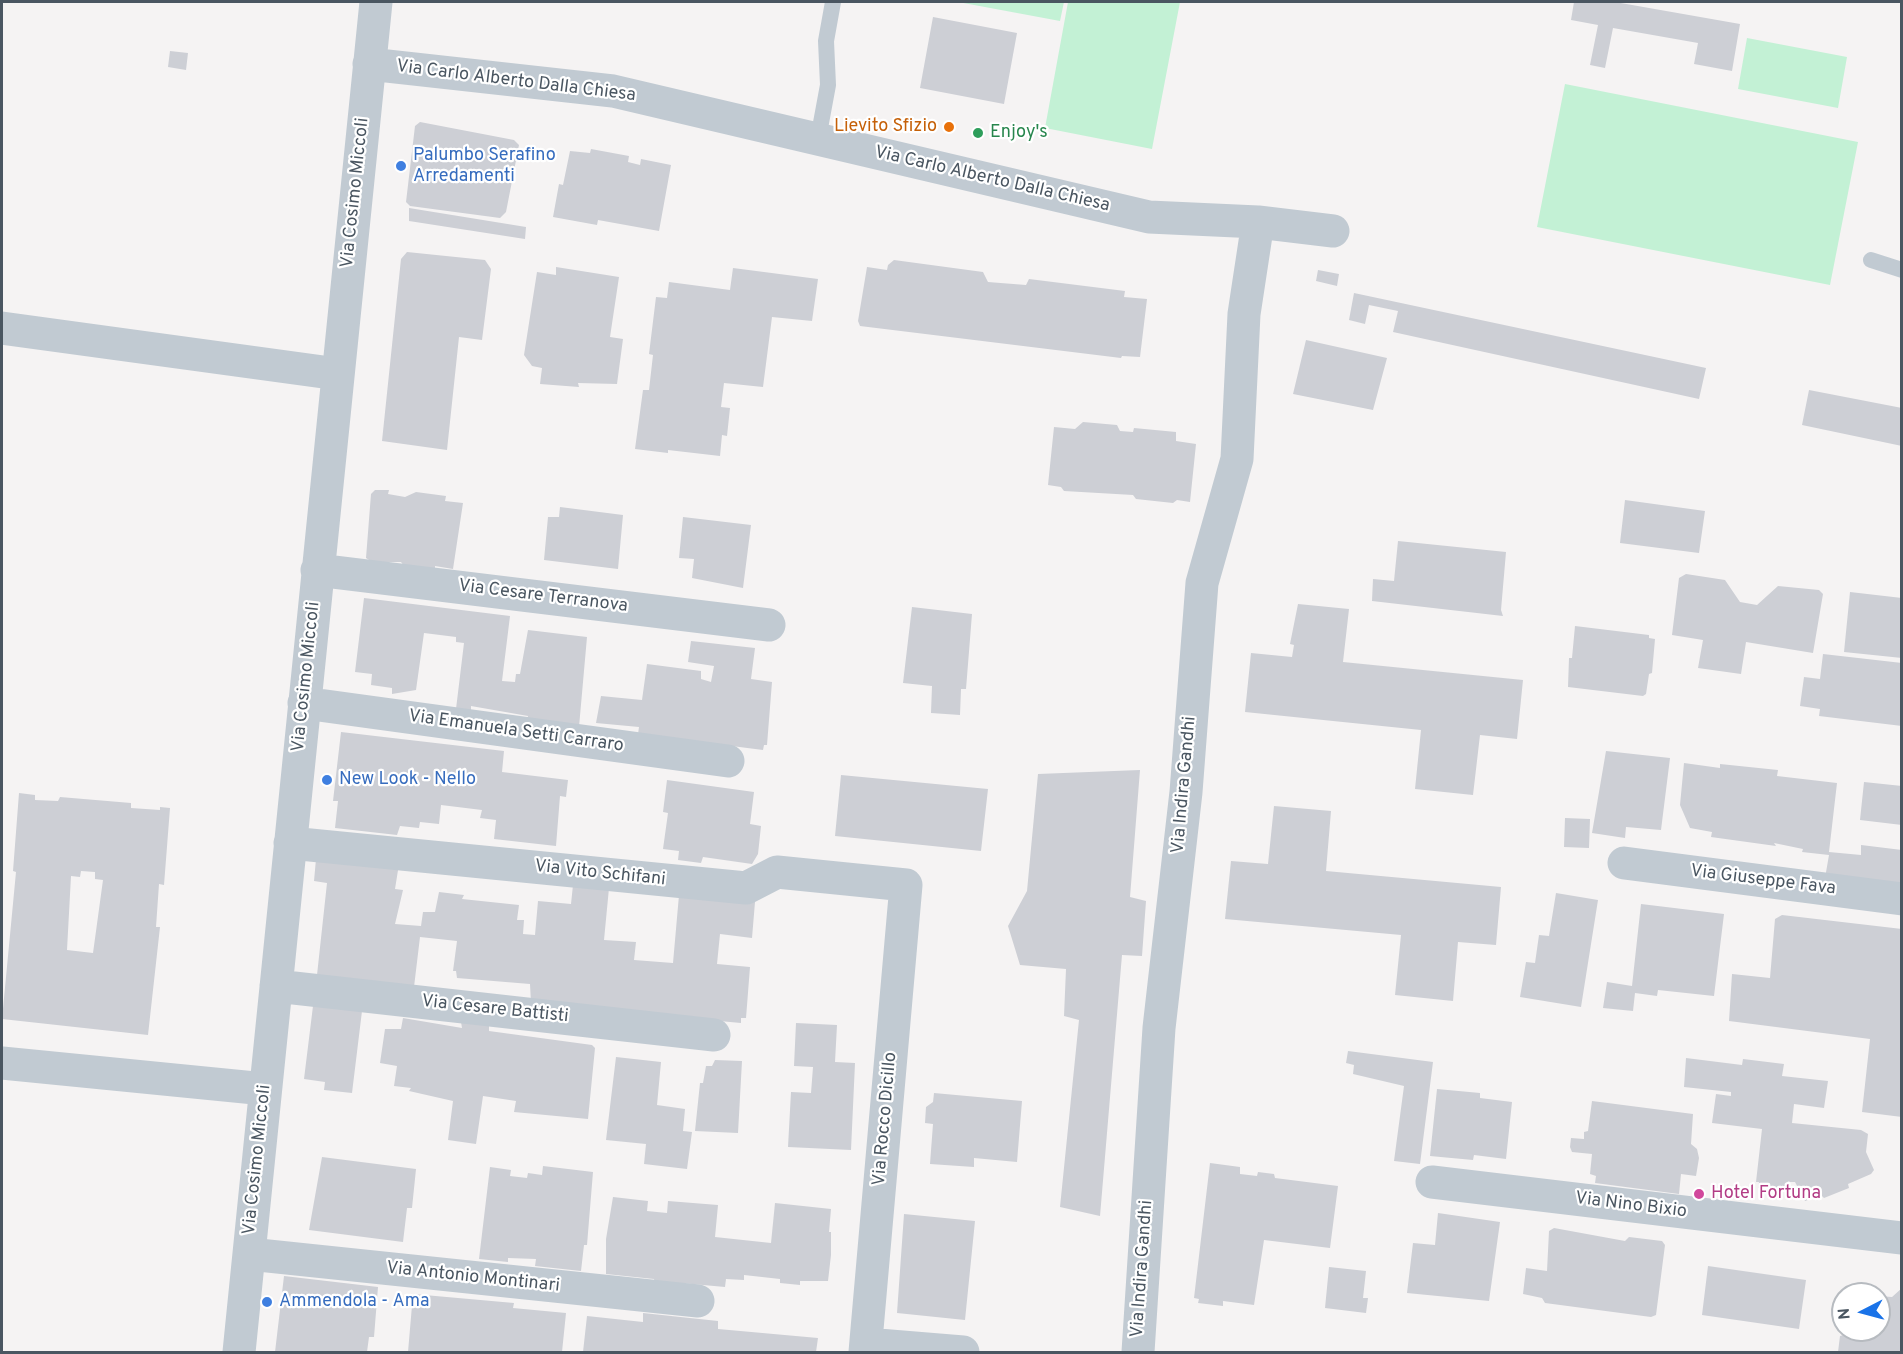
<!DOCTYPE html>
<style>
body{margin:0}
#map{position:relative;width:1903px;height:1354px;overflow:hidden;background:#f5f3f3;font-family:Overpass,sans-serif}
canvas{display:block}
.frame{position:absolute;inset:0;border:3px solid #4a5661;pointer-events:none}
.north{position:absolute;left:1831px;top:1282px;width:60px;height:60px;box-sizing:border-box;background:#fff;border:2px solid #b7bbc0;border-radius:50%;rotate:264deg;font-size:16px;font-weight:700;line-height:24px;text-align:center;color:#4a5661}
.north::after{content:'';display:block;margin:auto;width:21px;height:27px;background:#1a73e8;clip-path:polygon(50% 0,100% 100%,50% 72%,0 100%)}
</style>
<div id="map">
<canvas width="1903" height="1354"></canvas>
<div class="frame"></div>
<div class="north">N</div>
</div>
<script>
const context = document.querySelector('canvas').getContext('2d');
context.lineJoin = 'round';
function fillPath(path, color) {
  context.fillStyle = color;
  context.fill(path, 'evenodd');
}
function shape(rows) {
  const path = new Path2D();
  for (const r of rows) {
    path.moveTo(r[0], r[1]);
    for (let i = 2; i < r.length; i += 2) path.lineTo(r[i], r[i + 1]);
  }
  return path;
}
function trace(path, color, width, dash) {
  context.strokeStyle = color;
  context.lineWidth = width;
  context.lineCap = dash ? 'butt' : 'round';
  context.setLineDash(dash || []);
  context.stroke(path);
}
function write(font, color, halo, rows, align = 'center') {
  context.font = font + ' Overpass,sans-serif';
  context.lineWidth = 4.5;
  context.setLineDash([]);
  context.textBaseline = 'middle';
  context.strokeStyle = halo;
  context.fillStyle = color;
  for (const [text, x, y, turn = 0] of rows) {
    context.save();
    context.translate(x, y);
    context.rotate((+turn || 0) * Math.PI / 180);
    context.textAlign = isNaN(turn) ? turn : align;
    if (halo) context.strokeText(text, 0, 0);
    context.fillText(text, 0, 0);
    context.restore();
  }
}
const green = shape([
 [958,2,1064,2,1060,21],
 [1068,2,1180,2,1152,149,1045,128],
 [1747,38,1847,57,1838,108,1738,89],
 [1565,84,1858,142,1830,285,1537,227]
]);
const building = shape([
 [1574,2,1615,2,1740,24,1732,71,1694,64,1698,43,1613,28,1605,68,1590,65,1598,25,1571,20],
 [933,17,1017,33,1004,104,920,88],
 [170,51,188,53,186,70,168,67],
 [420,122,514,140,519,145,506,212,500,218,410,206,406,202,415,126],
 [591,149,629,156,628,162,640,165,641,159,671,165,659,231,598,220,597,225,553,217,559,184,563,185,570,151,590,153],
 [409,208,526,227,525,239,409,221],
 [407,252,485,260,491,269,482,340,459,337,447,450,382,441,401,259],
 [894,260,983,272,988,282,1026,285,1029,279,1125,291,1124,297,1147,299,1140,357,1122,356,1121,358,860,326,858,321,867,267,887,270,888,265],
 [556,267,619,277,610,337,623,339,617,384,578,383,579,387,540,384,542,368,532,366,524,355,537,272,556,275],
 [733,268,818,279,812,321,772,317,763,387,724,383,721,407,730,408,727,436,722,435,720,456,668,450,668,453,635,449,643,390,649,390,653,355,649,354,656,297,667,298,669,282,730,290],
 [1318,270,1339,274,1337,286,1316,281],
 [1354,293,1706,368,1699,399,1393,332,1398,311,1369,305,1365,324,1349,320],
 [1306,340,1387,358,1373,410,1293,394],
 [1809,390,1902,408,1902,446,1802,425],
 [1083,422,1117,425,1120,431,1133,432,1134,428,1176,432,1176,441,1196,444,1190,502,1177,500,1173,503,1136,499,1133,495,1064,491,1061,487,1048,485,1054,427,1075,429],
 [375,490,389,490,388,494,405,497,416,492,446,496,445,501,463,503,453,569,435,566,435,571,404,566,401,562,372,562,366,558,371,494],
 [1625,500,1705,511,1699,553,1620,543],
 [560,507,623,515,618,569,544,560,548,517,559,517],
 [683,517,751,525,743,588,692,578,694,559,679,558],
 [1398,541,1506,552,1501,610,1503,616,1372,601,1373,579,1394,581],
 [1686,574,1725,580,1740,602,1757,605,1778,586,1819,590,1823,594,1813,653,1746,642,1741,674,1698,668,1703,640,1672,635,1679,578],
 [1850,592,1902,598,1902,658,1844,652],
 [364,598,510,616,502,681,515,682,516,674,520,674,528,630,587,637,579,727,527,721,528,716,471,706,471,711,456,709,464,643,456,642,456,637,424,633,416,690,392,694,392,688,371,685,372,674,355,672],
 [1298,604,1349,609,1343,662,1523,680,1517,739,1480,735,1473,795,1415,789,1421,730,1245,712,1251,653,1292,657,1294,645,1290,644],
 [912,607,972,614,966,689,961,689,960,715,931,713,932,686,903,683],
 [1575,626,1649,635,1649,638,1655,639,1652,673,1649,674,1646,694,1643,696,1568,687,1569,658,1572,658],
 [691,641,755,648,751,679,772,682,767,745,764,745,763,750,638,734,639,727,596,723,601,696,642,700,647,664,701,671,701,679,711,682,714,666,688,662],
 [1823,654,1902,663,1902,726,1819,716,1820,709,1800,706,1804,677,1820,679],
 [341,732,504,751,502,772,568,780,566,797,560,796,556,846,494,839,496,820,480,818,482,810,441,805,439,824,420,822,419,828,400,826,397,835,335,828,338,801,333,801],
 [1606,751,1670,758,1661,830,1626,827,1625,838,1592,833],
 [1684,763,1720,768,1720,764,1778,770,1777,776,1837,783,1829,852,1861,855,1861,845,1902,850,1902,887,1825,878,1829,855,1802,852,1803,849,1774,843,1776,846,1711,837,1712,832,1690,828,1680,805],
 [1140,770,1130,897,1146,901,1142,956,1122,955,1100,1216,1060,1207,1079,1020,1064,1016,1066,969,1020,965,1008,926,1027,891,1038,774],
 [841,775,988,789,981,851,835,836],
 [667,780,754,792,750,824,761,826,758,854,752,864,703,857,701,863,678,860,679,851,663,849,668,813,663,812],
 [1864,782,1902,786,1902,825,1860,820],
 [19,793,35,795,35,800,58,801,60,797,131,803,131,808,160,810,160,807,170,808,164,885,159,884,156,927,160,927,148,1035,2,1019,16,872,13,871],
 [81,871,95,872,95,879,103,880,93,953,67,950,71,876,80,877],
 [1274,806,1331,811,1326,871,1501,887,1496,945,1458,942,1453,1001,1395,995,1401,935,1225,919,1231,861,1268,864],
 [1565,818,1590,819,1589,848,1564,847],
 [316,859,399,864,395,889,403,890,395,924,421,926,423,912,435,912,439,892,464,895,462,899,519,905,517,920,524,920,523,934,535,935,538,901,571,904,573,885,609,888,604,940,636,942,634,960,673,963,679,895,755,902,752,938,720,934,717,964,750,967,746,1018,741,1018,741,1023,535,1004,531,1003,530,984,457,978,456,971,453,971,457,941,420,937,414,987,317,975,327,883,314,881],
 [1556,893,1598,900,1581,1007,1520,997,1526,962,1535,963,1539,935,1549,936],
 [1641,904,1724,914,1714,996,1658,990,1657,996,1635,993,1633,1011,1603,1008,1607,982,1632,986],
 [1782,915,1902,929,1902,1117,1862,1112,1870,1039,1729,1021,1732,974,1770,978,1775,919],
 [313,1006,362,1011,352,1093,324,1090,325,1082,304,1079],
 [403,1018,462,1028,461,1022,489,1026,489,1031,592,1045,595,1048,588,1119,514,1112,516,1101,483,1096,476,1144,448,1140,453,1101,409,1091,411,1088,394,1086,397,1066,380,1063,385,1029,401,1029],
 [796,1023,837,1025,835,1062,855,1063,851,1150,788,1147,791,1092,811,1093,813,1067,794,1066],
 [1348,1051,1433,1062,1420,1164,1394,1161,1404,1086,1353,1074,1354,1065,1346,1063],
 [616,1057,661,1062,657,1105,685,1109,683,1131,692,1132,687,1169,644,1164,646,1144,606,1140],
 [1686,1058,1742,1065,1743,1059,1784,1064,1782,1076,1828,1081,1824,1108,1794,1104,1792,1123,1861,1130,1868,1134,1866,1152,1874,1170,1871,1174,1848,1184,1849,1188,1824,1198,1821,1195,1805,1201,1795,1182,1790,1182,1787,1192,1758,1188,1759,1182,1756,1182,1762,1129,1712,1123,1716,1094,1731,1096,1731,1092,1684,1087],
 [715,1060,742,1061,738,1133,695,1131,700,1083,703,1083,706,1066,712,1066],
 [1437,1089,1480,1093,1480,1098,1512,1102,1506,1159,1474,1155,1473,1160,1430,1156],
 [934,1093,1022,1101,1017,1162,974,1158,974,1167,930,1164,933,1124,925,1123,926,1107,933,1102],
 [1592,1101,1693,1114,1691,1144,1697,1149,1699,1158,1696,1176,1681,1174,1679,1194,1595,1183,1596,1176,1590,1174,1592,1154,1572,1152,1570,1147,1571,1138,1584,1139,1584,1132,1588,1131],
 [322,1157,416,1169,412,1208,407,1208,403,1242,309,1230],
 [1210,1163,1240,1167,1240,1174,1257,1176,1258,1172,1274,1174,1275,1178,1338,1186,1330,1248,1264,1240,1254,1305,1223,1301,1223,1306,1198,1303,1199,1299,1194,1298],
 [543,1166,593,1172,587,1245,584,1245,581,1271,535,1266,536,1259,508,1258,508,1262,479,1259,490,1167,511,1170,510,1176,527,1178,528,1173,542,1175],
 [613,1197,648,1201,647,1211,667,1213,668,1201,718,1205,715,1237,771,1243,775,1203,831,1209,829,1232,831,1232,831,1255,828,1281,800,1281,800,1285,780,1283,780,1279,744,1275,744,1280,726,1279,725,1287,681,1283,655,1285,654,1279,606,1274,606,1239],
 [1438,1213,1500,1222,1489,1301,1407,1293,1413,1243,1435,1245],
 [904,1214,975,1221,965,1320,897,1313],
 [1554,1228,1625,1241,1629,1237,1662,1241,1665,1245,1656,1315,1651,1317,1545,1303,1542,1298,1523,1294,1526,1268,1547,1271,1549,1231],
 [1708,1266,1806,1280,1799,1329,1702,1315],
 [1329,1267,1366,1271,1363,1298,1368,1298,1366,1313,1325,1308],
 [284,1276,378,1287,374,1337,369,1337,367,1352,275,1352],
 [1902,1288,1902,1352,1838,1352,1840,1336,1861,1330,1879,1330,1879,1296,1892,1297],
 [413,1294,514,1303,513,1308,566,1313,562,1352,408,1352],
 [643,1313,718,1321,718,1329,818,1338,816,1352,583,1352,587,1316,643,1322]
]);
const service = shape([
 [818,139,828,85,826,41,833,2],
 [1871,260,1902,270]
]);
const minor = shape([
 [369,64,613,91,1149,217,1258,222,1333,231],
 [2,328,338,374],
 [317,570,769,625],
 [304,703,728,761],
 [290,843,746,888,777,872,906,885,865,1352],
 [1624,863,1902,899],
 [276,986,714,1035],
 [2,1063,265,1089],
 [1432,1182,1902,1238],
 [249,1254,698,1301],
 [866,1344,963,1352],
 [239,1352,376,2],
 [1138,1352,1159,1028,1186,792,1202,583,1237,459,1244,314,1258,222]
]);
const markers = [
 [949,127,6,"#e8710a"],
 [978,133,6,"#2e9e5b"],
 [401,166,6,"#3f7fe0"],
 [327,780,6,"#3f7fe0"],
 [1699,1194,6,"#d1479c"],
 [267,1302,6,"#3f7fe0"]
];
const streetNames = [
 ["Via Carlo Alberto Dalla Chiesa",516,82,7],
 ["Via Carlo Alberto Dalla Chiesa",992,180,13],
 ["Via Cosimo Miccoli",356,193,-84],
 ["Via Cesare Terranova",543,597,7],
 ["Via Cosimo Miccoli",307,677,-84],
 ["Via Emanuela Setti Carraro",516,732,8],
 ["Via Indira Gandhi",1185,785,-85],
 ["Via Vito Schifani",600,874,6],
 ["Via Giuseppe Fava",1763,881,7],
 ["Via Cesare Battisti",495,1010,6],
 ["Via Rocco Dicillo",886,1119,-85],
 ["Via Cosimo Miccoli",258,1160,-84],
 ["Via Nino Bixio",1631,1206,7],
 ["Via Indira Gandhi",1143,1269,-86],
 ["Via Antonio Montinari",473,1278,6]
];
const foodNames = [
 ["Lievito Sfizio",937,127]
];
const leisureNames = [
 ["Enjoy's",990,133]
];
const shopNames = [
 ["Palumbo Serafino",413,156],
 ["Arredamenti",413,177],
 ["New Look - Nello",339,780],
 ["Ammendola - Ama",279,1302]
];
const hotelNames = [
 ["Hotel Fortuna",1711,1194]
];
fillPath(green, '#c3f1d5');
fillPath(building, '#cdcfd5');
trace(service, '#c1cad2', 16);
trace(minor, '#c1cad2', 33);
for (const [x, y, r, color] of markers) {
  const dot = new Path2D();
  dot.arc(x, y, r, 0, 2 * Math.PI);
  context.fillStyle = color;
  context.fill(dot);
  trace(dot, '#fff', 2);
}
write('18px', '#4a5661', '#fff', streetNames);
write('18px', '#c56008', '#fff', foodNames, 'right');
write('18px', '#27864d', '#fff', leisureNames, 'left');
write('18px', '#366cbe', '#fff', shopNames, 'left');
write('18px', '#b23c85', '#fff', hotelNames, 'left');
</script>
